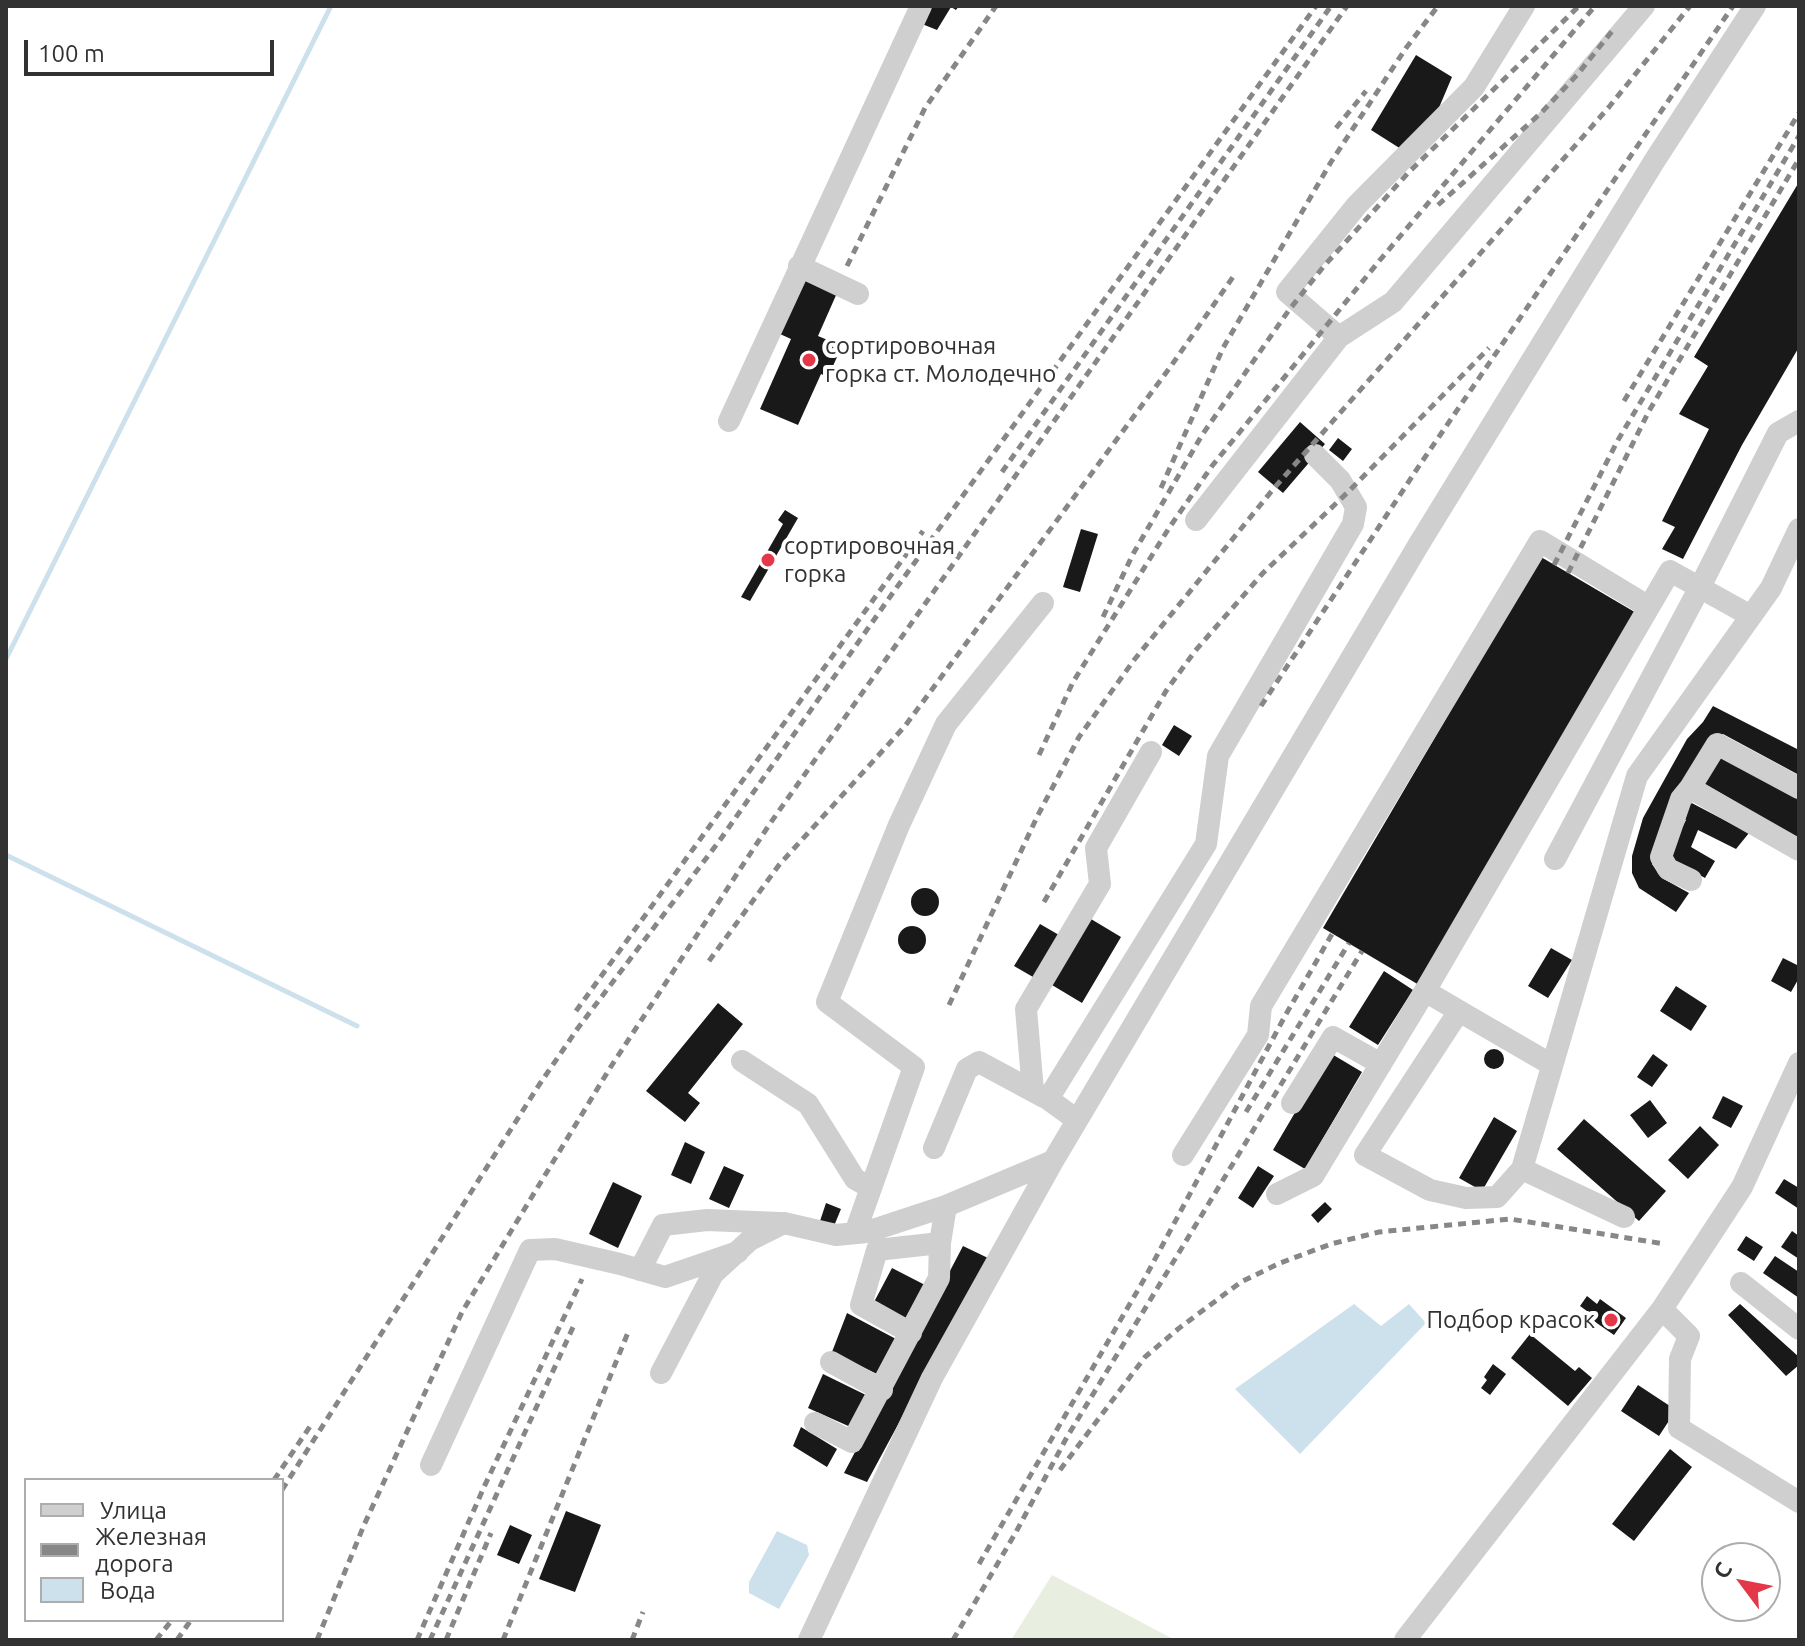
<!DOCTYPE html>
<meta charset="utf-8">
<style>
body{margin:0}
#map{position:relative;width:1805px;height:1646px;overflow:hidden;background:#fff;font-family:Ubuntu,sans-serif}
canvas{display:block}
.frame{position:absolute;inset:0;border:8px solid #323232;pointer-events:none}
.legend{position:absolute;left:24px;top:1478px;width:260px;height:144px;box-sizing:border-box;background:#fff;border:2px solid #adadad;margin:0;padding:10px 14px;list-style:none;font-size:24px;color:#323232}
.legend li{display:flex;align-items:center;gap:16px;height:40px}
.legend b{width:40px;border:2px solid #adadad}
.north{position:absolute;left:1701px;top:1542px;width:80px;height:80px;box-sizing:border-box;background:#fff;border:2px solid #adadad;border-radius:50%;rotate:302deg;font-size:22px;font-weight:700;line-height:32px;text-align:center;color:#323232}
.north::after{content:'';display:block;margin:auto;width:28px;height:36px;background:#e43849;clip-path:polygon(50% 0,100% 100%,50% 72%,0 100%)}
.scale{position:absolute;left:24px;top:40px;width:250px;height:36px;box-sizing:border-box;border:4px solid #323232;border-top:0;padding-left:10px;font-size:24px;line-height:28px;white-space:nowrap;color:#323232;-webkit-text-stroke:6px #fff;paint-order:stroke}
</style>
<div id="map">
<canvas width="1805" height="1646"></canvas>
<div class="frame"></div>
<ul class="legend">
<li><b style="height:10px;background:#cfcfcf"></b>Улица</li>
<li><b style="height:10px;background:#878787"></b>Железная дорога</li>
<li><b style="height:22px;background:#cde1ed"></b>Вода</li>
</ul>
<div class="north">С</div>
<div class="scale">100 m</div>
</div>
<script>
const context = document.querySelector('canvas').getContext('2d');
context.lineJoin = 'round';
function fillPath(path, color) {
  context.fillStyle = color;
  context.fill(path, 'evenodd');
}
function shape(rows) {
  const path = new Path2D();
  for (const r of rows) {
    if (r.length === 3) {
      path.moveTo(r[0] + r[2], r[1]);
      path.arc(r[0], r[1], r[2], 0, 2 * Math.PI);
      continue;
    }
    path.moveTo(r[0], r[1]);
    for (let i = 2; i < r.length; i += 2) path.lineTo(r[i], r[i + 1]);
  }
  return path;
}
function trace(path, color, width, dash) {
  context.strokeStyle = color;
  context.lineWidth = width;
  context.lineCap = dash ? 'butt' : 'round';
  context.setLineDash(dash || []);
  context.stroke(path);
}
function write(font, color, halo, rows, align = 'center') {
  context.font = font + ' Ubuntu,sans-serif';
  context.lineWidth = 8;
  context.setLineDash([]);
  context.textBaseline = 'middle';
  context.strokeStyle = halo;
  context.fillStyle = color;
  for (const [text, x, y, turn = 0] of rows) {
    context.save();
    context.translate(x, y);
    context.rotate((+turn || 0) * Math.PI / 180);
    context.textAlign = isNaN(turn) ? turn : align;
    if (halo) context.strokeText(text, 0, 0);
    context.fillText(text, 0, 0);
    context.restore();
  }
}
const green = shape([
 [1052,1575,1175,1640,1011,1640]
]);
const water = shape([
 [1354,1304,1381,1326,1409,1304,1426,1323,1300,1454,1235,1389],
 [777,1531,807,1545,809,1555,779,1609,749,1593,749,1582]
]);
const stream = shape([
 [6,659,331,6],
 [6,855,357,1026]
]);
const building = shape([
 [930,6,959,6,956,10,951,7,937,30,922,24],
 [1416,55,1452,77,1438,110,1401,149,1371,130],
 [1799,182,1799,347,1742,445,1683,559,1662,549,1675,527,1662,521,1709,429,1679,414,1708,366,1694,357],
 [804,279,837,293,818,336,842,346,828,377,821,374,798,425,760,409,791,339,780,334],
 [1300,422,1325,444,1283,493,1258,472],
 [1338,438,1352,449,1343,461,1329,450],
 [785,510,798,518,750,601,741,597,783,524,778,520],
 [1081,529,1098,534,1080,592,1063,587],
 [1541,557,1638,614,1419,985,1323,928],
 [1713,706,1799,750,1799,775,1723,734,1708,747,1652,864,1662,878,1689,893,1676,912,1639,888,1632,873,1632,856,1643,818,1687,739,1703,722],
 [1174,725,1192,736,1179,756,1162,745],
 [1717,756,1799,797,1799,839,1700,781],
 [1686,800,1749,833,1736,849,1698,830,1691,847,1715,861,1705,878,1667,857,1686,820,1679,816],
 [925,902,14],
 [1091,919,1121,937,1082,1003,1052,985],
 [1040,924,1059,935,1033,977,1014,966],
 [912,940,14],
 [1551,948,1572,960,1548,998,1528,986],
 [1783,958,1799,966,1799,978,1791,992,1771,981],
 [1384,971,1413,990,1378,1045,1349,1027],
 [1676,986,1707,1006,1691,1031,1660,1011],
 [718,1003,743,1024,688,1093,700,1103,685,1122,646,1091],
 [1494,1059,10],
 [1330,1053,1362,1072,1305,1169,1273,1150],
 [1653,1054,1668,1065,1652,1087,1637,1077],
 [1723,1096,1743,1106,1731,1128,1712,1118],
 [1650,1100,1667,1123,1648,1138,1630,1115],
 [1494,1117,1517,1131,1482,1191,1459,1178],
 [1584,1119,1666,1191,1639,1221,1557,1149],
 [1700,1126,1719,1145,1688,1179,1668,1160],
 [685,1142,705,1152,691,1184,671,1175],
 [724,1166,744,1175,729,1208,709,1199],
 [1258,1166,1274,1176,1253,1208,1238,1198],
 [1784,1179,1799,1188,1799,1209,1775,1193],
 [613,1182,642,1196,618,1248,589,1234],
 [1325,1202,1332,1209,1318,1223,1311,1215],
 [826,1203,841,1209,834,1226,820,1221],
 [1792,1231,1799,1236,1799,1259,1781,1247],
 [1746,1236,1763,1247,1754,1261,1737,1250],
 [963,1246,988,1258,867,1482,844,1473],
 [1775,1256,1799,1272,1799,1298,1763,1273],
 [892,1268,927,1286,908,1322,874,1302],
 [1587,1296,1597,1304,1600,1299,1626,1318,1614,1335,1588,1317,1591,1314,1580,1306],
 [1740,1304,1799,1357,1799,1365,1786,1376,1728,1315],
 [847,1313,896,1339,877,1374,832,1352],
 [1530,1334,1575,1371,1579,1367,1592,1378,1568,1406,1511,1358],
 [1493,1364,1506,1374,1490,1395,1481,1388,1487,1380,1484,1377],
 [823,1374,870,1397,855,1429,808,1408],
 [1638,1385,1676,1410,1659,1436,1621,1411],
 [801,1427,837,1449,827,1467,793,1446],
 [1670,1449,1692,1467,1634,1541,1612,1524],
 [566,1511,601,1525,575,1592,539,1579],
 [510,1525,532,1535,519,1564,497,1555]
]);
const minor = shape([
 [799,266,858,294],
 [1339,337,1287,292,1357,205,1474,87,1524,6],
 [729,421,921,6],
 [1196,520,1339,337,1393,302,1644,6],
 [1690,788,1799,850],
 [1555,859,1700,587,1778,433,1799,421],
 [1691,880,1668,869,1661,857,1681,799,1690,788,1717,744,1799,788],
 [1459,1011,1425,991,1670,571,1751,616],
 [742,1061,808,1104,855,1179,871,1188],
 [1799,1063,1742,1187,1662,1309,1689,1336,1680,1359,1679,1428,1799,1502],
 [1033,1091,1026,1009,1100,884,1096,848,1151,752],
 [1292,1103,1333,1037,1381,1064],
 [1077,1120,1048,1099,1206,844,1218,756,1353,524,1356,507,1340,480,1315,455],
 [934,1148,967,1069,979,1062,1044,1097],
 [1183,1155,1258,1035,1261,1006,1540,541,1649,607],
 [1522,1169,1497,1197,1466,1198,1430,1190,1365,1155,1459,1011,1552,1065],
 [1277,1194,1313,1176,1425,991],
 [1624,1217,1522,1169,1637,776,1771,588,1799,529],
 [855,1233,914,1067,827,1002,899,825,946,724,1043,603],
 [640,1270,663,1225,707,1220,780,1223],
 [1741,1283,1799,1329],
 [911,1333,861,1305,877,1250,940,1243],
 [831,1362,882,1390],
 [661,1373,713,1274,750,1240,784,1223,836,1235,867,1232,946,1206],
 [815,1423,852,1442,939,1278,940,1243,946,1206,1053,1161,1419,544,1655,160,1755,6],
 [431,1465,530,1250,555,1249,620,1264,665,1277,738,1252],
 [809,1640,932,1378,1053,1161],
 [1405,1640,1662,1309]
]);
const rail = shape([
 [1336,128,1366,91],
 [1438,205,1541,113,1577,75,1613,30],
 [847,266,925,108,996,6],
 [1624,401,1799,113],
 [1002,472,1331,6],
 [1161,488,1223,348,1331,162,1406,48,1438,6],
 [1554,565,1618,440,1799,136],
 [1568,573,1649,411,1799,159],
 [1103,617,1133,554,1202,435,1289,310,1324,266,1408,173,1579,6],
 [1261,706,1419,466,1733,6],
 [1039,755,1073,682,1169,528,1212,466,1380,260,1595,6],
 [1044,902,1166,691,1195,651,1263,573,1348,492,1489,348],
 [709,961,779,865,905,726,1171,366,1233,277],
 [949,1005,1037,817,1079,737,1134,660,1275,487,1609,107,1690,6],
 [576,1011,923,531],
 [1246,1112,1349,943],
 [1060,1470,1145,1357,1178,1329,1241,1282,1280,1263,1331,1244,1379,1232,1510,1219,1665,1244],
 [274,1480,313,1422],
 [282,1490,539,1085,578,1028,720,840,892,594,1316,6],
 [979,1564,1146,1276,1285,1016,1332,934],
 [156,1640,172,1620],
 [177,1640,191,1620],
 [317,1640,364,1525,462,1312,610,1068,769,825,1347,6],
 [417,1640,484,1487,582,1279],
 [430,1640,574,1325],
 [446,1640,491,1533],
 [503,1640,629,1330],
 [632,1640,643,1612],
 [953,1640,1016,1532,1067,1437,1362,951]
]);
const markers = [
 [809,360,8,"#e43849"],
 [768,560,8,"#e43849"],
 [1611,1320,8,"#e43849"]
];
const poiNames = [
 ["сортировочная",825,346],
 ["горка ст. Молодечно",825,374],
 ["сортировочная",784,546],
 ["горка",784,574],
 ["Подбор красок",1595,1320,"right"]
];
fillPath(green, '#e8eee0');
fillPath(water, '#cde1ed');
trace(stream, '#cde1ed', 5);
fillPath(building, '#191919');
trace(minor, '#cfcfcf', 22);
trace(rail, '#878787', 5, [8, 6]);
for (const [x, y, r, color] of markers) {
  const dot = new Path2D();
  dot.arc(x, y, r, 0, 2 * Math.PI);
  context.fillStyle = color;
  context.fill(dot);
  trace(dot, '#fff', 3);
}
write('24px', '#323232', '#fff', poiNames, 'left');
</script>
